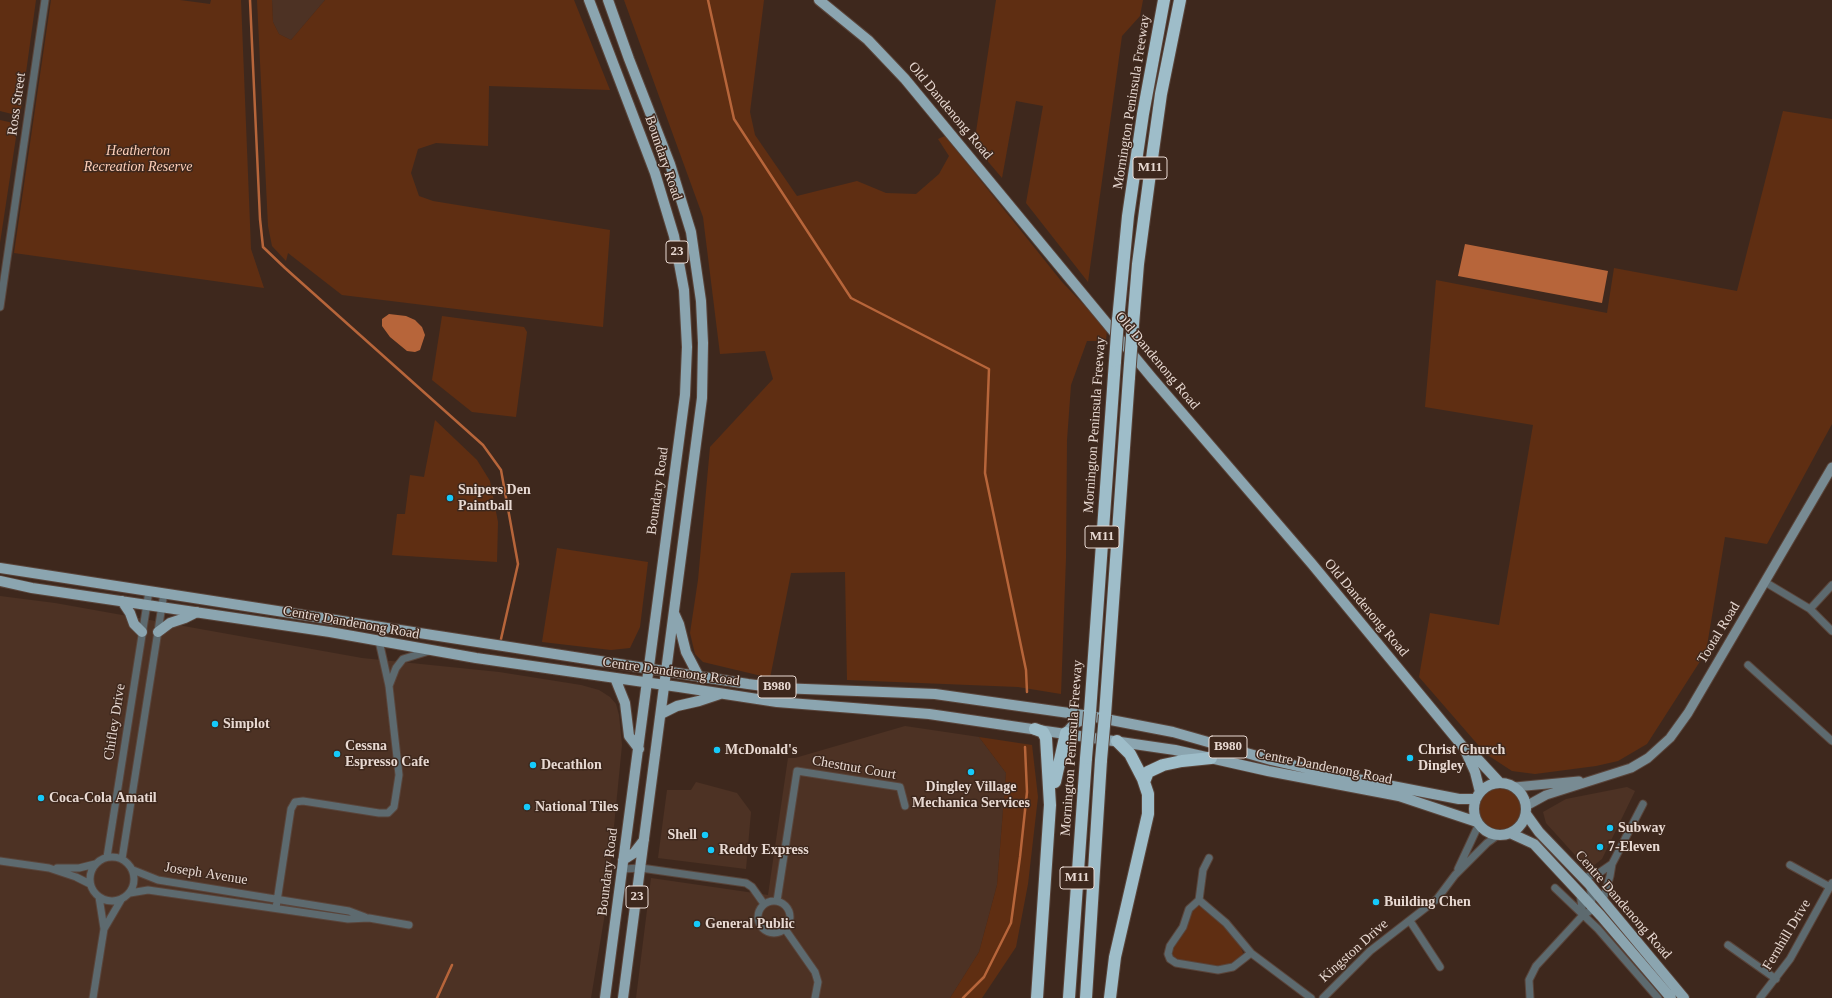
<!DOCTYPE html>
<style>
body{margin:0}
canvas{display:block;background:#3e281d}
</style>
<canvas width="1832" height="998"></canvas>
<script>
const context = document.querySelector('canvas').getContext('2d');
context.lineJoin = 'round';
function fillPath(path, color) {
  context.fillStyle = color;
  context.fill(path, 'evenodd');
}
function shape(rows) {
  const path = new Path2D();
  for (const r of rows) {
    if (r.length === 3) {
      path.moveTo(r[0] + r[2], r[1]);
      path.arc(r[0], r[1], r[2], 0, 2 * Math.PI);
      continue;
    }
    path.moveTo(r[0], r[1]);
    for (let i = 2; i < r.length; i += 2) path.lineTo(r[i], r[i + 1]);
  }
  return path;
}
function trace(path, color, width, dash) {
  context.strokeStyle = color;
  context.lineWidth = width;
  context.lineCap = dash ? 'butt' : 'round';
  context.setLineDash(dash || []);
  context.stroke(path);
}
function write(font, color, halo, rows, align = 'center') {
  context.font = font + ' "Times New Roman",serif';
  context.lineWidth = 3;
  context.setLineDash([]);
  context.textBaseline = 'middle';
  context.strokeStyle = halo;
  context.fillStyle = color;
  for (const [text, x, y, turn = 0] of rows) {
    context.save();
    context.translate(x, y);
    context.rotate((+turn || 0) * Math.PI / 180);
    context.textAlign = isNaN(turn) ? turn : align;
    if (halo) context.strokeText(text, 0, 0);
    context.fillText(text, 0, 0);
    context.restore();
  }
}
const built = shape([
 [272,0,325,0,291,40,279,34,273,22],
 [0,596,55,603,362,658,499,672,581,685,599,690,610,697,616,704,619,715,622,745,606,907,591,998,0,998],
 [905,726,979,737,1006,773,997,885,979,952,950,998,636,998,651,878,768,895,788,758,795,758],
 [696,782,737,793,751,812,746,869,658,858,667,790,691,790],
 [1627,787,1635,791,1602,859,1593,866,1584,865,1546,823,1543,812,1566,799]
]);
const green = shape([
 [0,0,36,0,20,116,0,111],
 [51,0,180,0,210,4,211,0,241,0,251,249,264,288,14,253],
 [257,0,272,0,273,22,279,34,291,40,325,0,574,0,610,90,489,86,488,146,436,143,418,149,411,173,419,196,433,201,610,230,603,327,342,295,288,253,286,261,272,246,268,226],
 [624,0,764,0,750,112,755,135,797,196,857,181,886,193,916,194,939,174,949,156,938,139,945,136,1062,282,1107,329,1106,341,1087,341,1071,385,1067,440,1066,558,1061,694,1018,687,847,680,845,572,791,573,770,678,703,662,695,654,690,633,698,580,710,447,773,379,765,351,720,354,703,217],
 [996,0,1143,0,1140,16,1122,36,1088,282,1026,203,1043,106,1016,101,1002,178,974,145],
 [1783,111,1832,119,1832,424,1767,544,1725,537,1706,652,1647,744,1618,761,1596,766,1535,774,1512,771,1486,754,1419,677,1430,613,1499,625,1533,425,1425,407,1436,280,1607,313,1614,268,1737,291],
 [0,120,18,124,0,243],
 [442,316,524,327,527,332,516,417,472,412,432,380],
 [435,420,477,460,490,481,498,522,497,562,392,555,397,514,405,514,410,475,424,477],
 [557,548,648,562,640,627,630,648,611,650,542,642],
 [979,737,1032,745,1038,797,1028,884,1016,947,982,998,950,998,979,952,997,885,1006,773],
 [1500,809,22],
 [1198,906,1202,907,1224,924,1239,942,1243,953,1241,959,1225,967,1178,961,1172,957,1173,946,1191,912,1195,907]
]);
const water = shape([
 [1465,244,1608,271,1602,303,1458,276],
 [389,314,406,316,415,320,422,327,425,335,420,350,415,352,407,351,390,337,382,326,382,319]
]);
const stream = shape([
 [250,0,260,219,263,247,285,268,483,445,501,470,518,564,501,639],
 [708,0,734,119,851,298,989,369,985,473,1026,670,1027,692],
 [437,998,452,965],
 [963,998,984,977,1011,923,1020,857,1027,792,1025,747]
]);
const minor = shape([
 [0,307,45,0],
 [1765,582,1810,609,1832,631],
 [1810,609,1832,585],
 [1748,665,1832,741],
 [389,686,396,668,403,659,429,651],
 [112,879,22],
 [107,857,149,591],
 [122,859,164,593],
 [0,861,49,868,76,877,90,884],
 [1790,865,1830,887],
 [57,868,79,868,95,864],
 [623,869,641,868,746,883,752,887,764,904],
 [1458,869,1479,824],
 [133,870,158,880,349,911,365,917],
 [1583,878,1599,873,1612,864,1643,804],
 [1555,888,1598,929,1658,998],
 [130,893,148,890,348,919,369,918,409,925],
 [1580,893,1583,915],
 [1199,900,1203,870,1209,858],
 [1603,900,1610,876,1612,864],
 [777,901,797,771,900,787,905,806],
 [774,917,16],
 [276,908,291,809,295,802,303,801,379,813,388,813,394,807,399,775,389,686,379,641],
 [1410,921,1440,967],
 [104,929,121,900],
 [785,929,815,972,818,982,815,998],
 [1728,945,1776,979],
 [1251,953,1233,967,1218,970,1176,963,1170,959,1168,954,1170,946,1183,927,1189,909,1199,900,1226,923,1251,953,1311,998],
 [93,998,104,929,99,897],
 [1323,998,1370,951,1437,899,1455,875,1487,843,1498,835],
 [1530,998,1529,980,1536,966,1583,915,1590,911,1592,899,1590,887],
 [1760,998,1790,959,1832,883]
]);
const secondary = shape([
 [1515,787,1579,781],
 [1526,806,1546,795,1631,768,1648,758,1670,738,1688,713,1832,467]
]);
const primary = shape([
 [589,0,655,173,674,236,684,290,687,347,685,395,605,998],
 [608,0,629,59,670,164,691,232,701,301,703,343,702,398,623,998],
 [819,0,868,40,905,79,1152,378,1312,564,1464,748,1475,772,1480,792],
 [0,568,748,684,779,688,935,694,1090,716,1173,732,1271,760,1336,775,1459,799,1476,799],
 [0,581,32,588,330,632,476,658,679,687,777,702,929,714,1175,750,1268,771,1399,796,1477,822],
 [122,601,130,613,134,624,142,632],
 [674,613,679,624,686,652,699,677],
 [158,632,170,623,185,618,197,612],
 [615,678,625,703,629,736,639,749],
 [661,714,677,706,699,701,720,694],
 [1066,733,1074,724,1090,716],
 [1466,749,1474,755,1500,783],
 [1500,809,26],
 [1526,814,1539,832,1589,884,1684,998],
 [1510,833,1534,844,1601,916,1671,998],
 [623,860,634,853,644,840]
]);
const motorway = shape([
 [1118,320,1128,216,1143,114,1164,0],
 [1132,337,1138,264,1153,151,1161,94,1180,0],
 [1090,712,1115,361],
 [1105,715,1129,377],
 [1035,729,1043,732,1046,738,1050,805,1037,998],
 [1055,782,1066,733],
 [1144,782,1148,772,1163,765,1182,761,1211,758],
 [1069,998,1086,758],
 [1086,998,1101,760],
 [1110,998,1115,957,1148,814,1148,794,1143,779,1130,754,1117,741]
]);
const motorwayBridge = shape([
 [1115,361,1118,320],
 [1129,377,1132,337],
 [1086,758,1090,712],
 [1101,760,1105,715]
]);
const markers = [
 [450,498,4,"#15cafb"],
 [215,724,4,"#15cafb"],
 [717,750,4,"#15cafb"],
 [337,754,4,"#15cafb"],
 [1410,758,4,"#15cafb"],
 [533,765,4,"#15cafb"],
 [971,772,4,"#15cafb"],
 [41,798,4,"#15cafb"],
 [527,807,4,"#15cafb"],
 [1610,828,4,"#15cafb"],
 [705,835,4,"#15cafb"],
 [1600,847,4,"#15cafb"],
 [711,850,4,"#15cafb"],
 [1376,902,4,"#15cafb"],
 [697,924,4,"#15cafb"]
];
const shields = [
 [1150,168,34],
 [677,252,22],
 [1102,537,34],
 [777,687,38],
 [1228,747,38],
 [1077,878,34],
 [637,897,22]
];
const shieldNames = [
 ["M11",1150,168],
 ["23",677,252],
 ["M11",1102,537],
 ["B980",777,687],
 ["B980",1228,747],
 ["M11",1077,878],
 ["23",637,897]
];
const streetNames = [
 ["Mornington Peninsula Freeway",1132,102,-81],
 ["Ross Street",17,104,-82],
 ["Old Dandenong Road",950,111,50],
 ["Boundary Road",663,158,71],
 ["Old Dandenong Road",1157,361,50],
 ["Mornington Peninsula Freeway",1095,425,-86],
 ["Boundary Road",658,491,-82],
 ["Old Dandenong Road",1366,608,50],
 ["Centre Dandenong Road",351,623,10],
 ["Tootal Road",1719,633,-59],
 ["Centre Dandenong Road",671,672,8],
 ["Chifley Drive",115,722,-81],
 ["Mornington Peninsula Freeway",1072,748,-86],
 ["Centre Dandenong Road",1324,767,11],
 ["Chestnut Court",854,768,10],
 ["Boundary Road",608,872,-83],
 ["Joseph Avenue",206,874,9],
 ["Centre Dandenong Road",1623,905,49],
 ["Fernhill Drive",1787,935,-59],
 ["Kingston Drive",1354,951,-42]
];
const parkNames = [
 ["Heatherton",138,151],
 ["Recreation Reserve",138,167]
];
const poiNames = [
 ["Snipers Den",458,490],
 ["Paintball",458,506],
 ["Simplot",223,724],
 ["Cessna",345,746],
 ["Espresso Cafe",345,762],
 ["McDonald's",725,750],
 ["Christ Church",1418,750],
 ["Dingley",1418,766],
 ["Decathlon",541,765],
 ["Dingley Village",971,787,"center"],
 ["Mechanica Services",971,803,"center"],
 ["Coca-Cola Amatil",49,798],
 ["National Tiles",535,807],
 ["Subway",1618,828],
 ["Shell",697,835,"right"],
 ["7-Eleven",1608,847],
 ["Reddy Express",719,850],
 ["Building Chen",1384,902],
 ["General Public",705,924]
];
fillPath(built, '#4d3224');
fillPath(green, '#5f2e12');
fillPath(water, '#b7653a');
trace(stream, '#b7653a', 2.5);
trace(minor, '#59443a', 9);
trace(secondary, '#59443a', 11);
trace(primary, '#59443a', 12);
trace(motorway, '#59443a', 14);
trace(minor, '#5d6a6f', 7);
trace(secondary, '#788b93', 9);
trace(primary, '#8ba5b0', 10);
trace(motorway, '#9ebdc9', 12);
trace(motorwayBridge, '#59443a', 14, []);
trace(motorwayBridge, '#9ebdc9', 12);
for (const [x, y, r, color] of markers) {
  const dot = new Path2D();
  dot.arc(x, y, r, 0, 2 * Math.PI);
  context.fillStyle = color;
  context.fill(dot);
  trace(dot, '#3e281d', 1.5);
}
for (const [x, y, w] of shields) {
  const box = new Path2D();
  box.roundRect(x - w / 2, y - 11, w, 22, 3);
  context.fillStyle = '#3e281d';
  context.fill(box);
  trace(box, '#e8d9d2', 1);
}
write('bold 13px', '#e8d9d2', null, shieldNames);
write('14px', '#e8d9d2', '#3e281d', streetNames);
write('italic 14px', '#fdcfb9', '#3e281d', parkNames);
write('bold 14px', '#e8d9d2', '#3e281d', poiNames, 'left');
</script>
